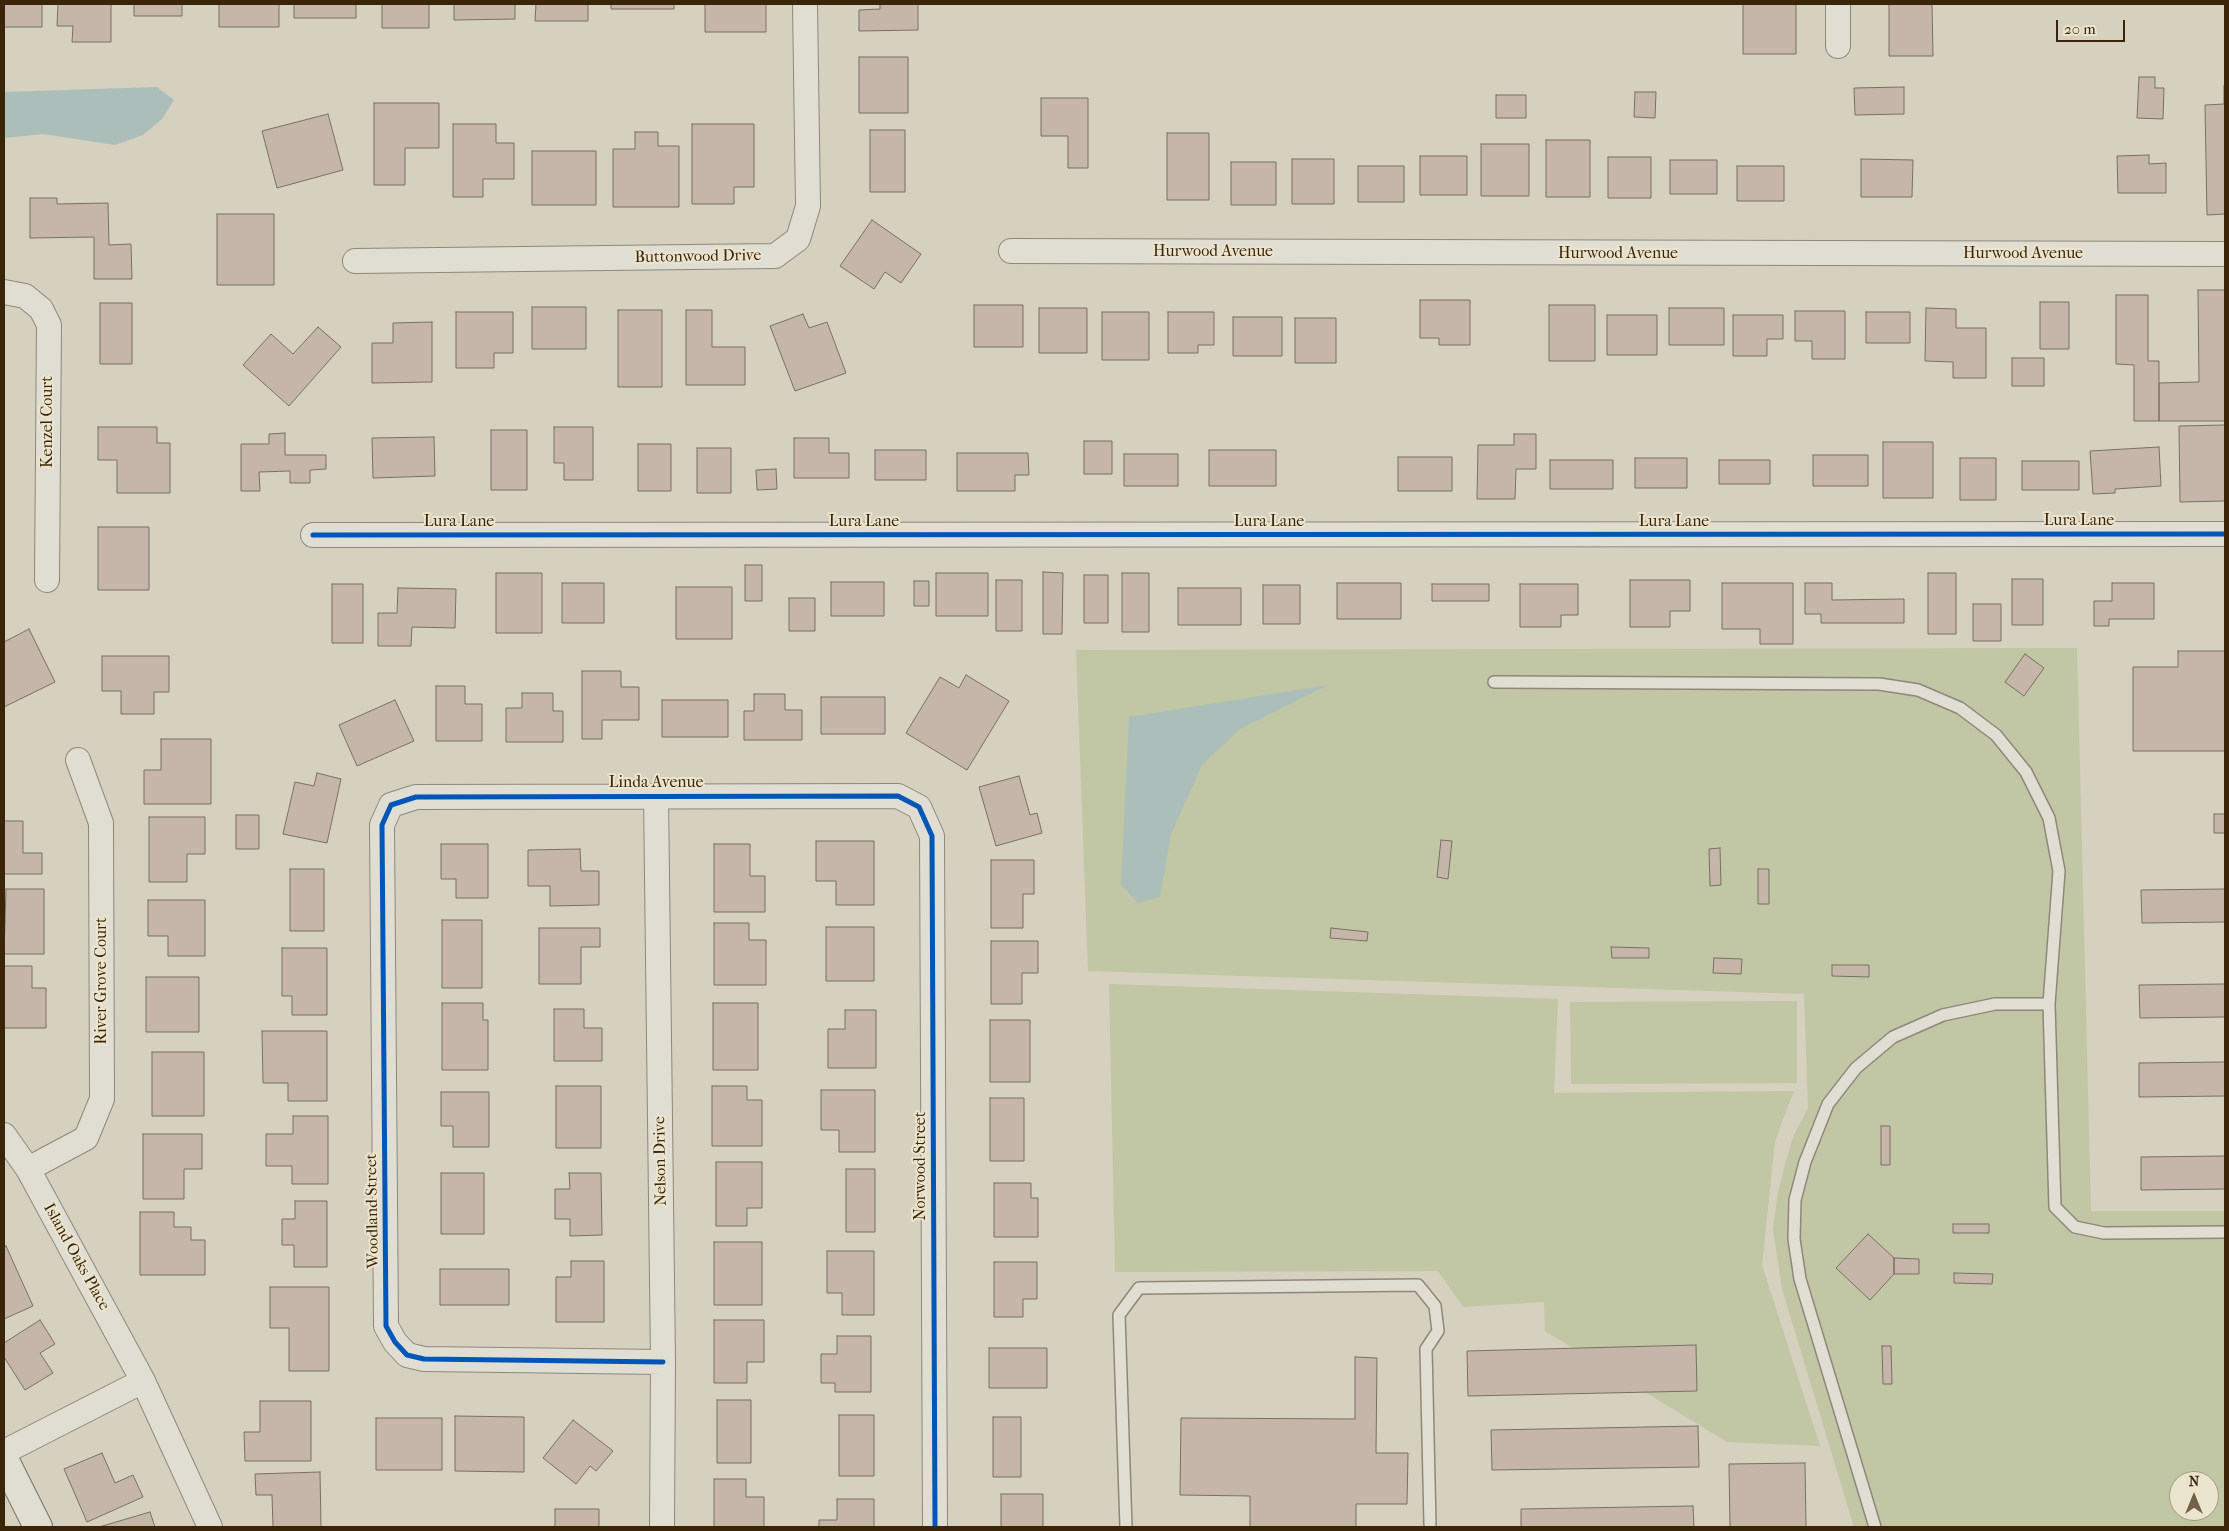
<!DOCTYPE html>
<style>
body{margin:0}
#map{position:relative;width:2229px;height:1531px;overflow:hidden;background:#d6d0be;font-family:"IM FELL French Canon",serif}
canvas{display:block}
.frame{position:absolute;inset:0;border:5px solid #3b2508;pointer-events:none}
.north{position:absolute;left:2169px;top:1471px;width:50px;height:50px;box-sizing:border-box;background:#ebe4ce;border:1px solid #a5987f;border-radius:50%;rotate:0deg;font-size:14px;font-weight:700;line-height:20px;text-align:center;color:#3b2508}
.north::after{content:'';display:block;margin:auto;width:18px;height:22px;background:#716148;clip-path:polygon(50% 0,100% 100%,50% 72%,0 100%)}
.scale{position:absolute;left:2056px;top:20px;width:69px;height:22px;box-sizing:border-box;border:2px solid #3b2508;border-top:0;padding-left:6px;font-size:15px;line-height:18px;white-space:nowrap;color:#3b2508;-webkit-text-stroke:4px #ebe4ce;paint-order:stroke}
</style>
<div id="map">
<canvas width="2229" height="1531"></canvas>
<div class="frame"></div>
<div class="north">N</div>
<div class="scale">20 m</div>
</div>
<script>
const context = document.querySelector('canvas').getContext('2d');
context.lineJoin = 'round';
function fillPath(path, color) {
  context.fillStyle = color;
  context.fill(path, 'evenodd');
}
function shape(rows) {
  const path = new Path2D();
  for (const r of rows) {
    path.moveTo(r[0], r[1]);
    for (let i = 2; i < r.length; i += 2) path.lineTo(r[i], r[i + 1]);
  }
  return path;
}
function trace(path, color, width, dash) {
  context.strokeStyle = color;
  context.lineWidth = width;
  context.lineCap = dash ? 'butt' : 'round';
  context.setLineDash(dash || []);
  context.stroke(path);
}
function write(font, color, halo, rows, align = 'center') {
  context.font = font + ' "IM FELL French Canon",serif';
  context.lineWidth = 4;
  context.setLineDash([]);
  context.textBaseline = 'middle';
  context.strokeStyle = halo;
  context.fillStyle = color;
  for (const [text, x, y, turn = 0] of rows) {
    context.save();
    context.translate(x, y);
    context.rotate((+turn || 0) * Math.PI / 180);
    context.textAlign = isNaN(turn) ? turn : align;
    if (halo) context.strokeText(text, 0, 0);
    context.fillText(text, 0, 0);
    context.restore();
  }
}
const green = shape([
 [2077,648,2091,1211,2225,1211,2225,1527,1854,1527,1782,1289,1773,1229,1778,1192,1786,1160,1794,1135,1808,1108,1804,994,1088,971,1076,650],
 [2179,1481,2209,1481,2209,1511,2179,1511],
 [1109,984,1558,999,1554,1093,1794,1091,1775,1141,1762,1265,1820,1446,1727,1442,1545,1331,1544,1302,1463,1307,1438,1271,1115,1272],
 [1797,1001,1797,1083,1571,1084,1570,1002]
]);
const water = shape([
 [157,87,174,100,162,119,143,135,115,145,43,134,4,138,4,92],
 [1328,685,1240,729,1202,765,1171,834,1160,897,1138,903,1121,885,1129,717]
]);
const building = shape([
 [4,4,42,4,42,27,4,27,4,4],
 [58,4,111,4,111,42,72,42,73,26,57,26,58,4],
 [134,4,182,4,182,16,134,16,134,4],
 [219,4,279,4,279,27,219,27,219,4],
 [294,4,356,4,356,18,294,18,294,4],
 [382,4,429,4,429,28,382,28,382,4],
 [454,4,515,4,515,19,454,20,454,4],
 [536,4,588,4,588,21,535,21,536,4],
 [611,4,674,4,674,9,611,9,611,4],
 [705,4,766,4,766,32,705,32,705,4],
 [880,4,918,4,918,30,859,31,859,10,880,9,880,4],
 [1743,4,1796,4,1796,54,1743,54,1743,4],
 [1889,4,1932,4,1933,56,1889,56,1889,4],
 [859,57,908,57,908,113,859,113,859,57],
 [2139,77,2155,77,2155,88,2164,88,2163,119,2137,118,2139,77],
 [2224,86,2225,86,2225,214,2207,215,2205,105,2224,104,2224,86],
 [1904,87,1904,114,1855,115,1854,88,1904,87],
 [1635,92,1656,92,1655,118,1634,117,1635,92],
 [1496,95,1526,95,1526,118,1496,118,1496,95],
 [1041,98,1088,98,1088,168,1068,168,1068,136,1041,136,1041,98],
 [374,103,439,103,439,148,405,148,405,185,374,185,374,103],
 [328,114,343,170,277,188,262,131,328,114],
 [453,124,496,124,496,143,514,143,514,179,483,179,483,197,453,197,453,124],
 [692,124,754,124,754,187,734,187,734,204,692,204,692,124],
 [870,130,905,130,905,192,870,192,870,130],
 [635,132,658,132,658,146,679,146,679,207,613,207,613,149,635,149,635,132],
 [1167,133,1209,133,1209,200,1167,200,1167,133],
 [1546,140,1590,140,1590,197,1546,197,1546,140],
 [1481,144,1529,144,1529,196,1481,196,1481,144],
 [532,151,596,151,596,205,532,205,532,151],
 [2149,155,2149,164,2166,163,2166,193,2118,193,2117,156,2149,155],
 [1420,156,1467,156,1467,195,1420,195,1420,156],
 [1608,157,1651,157,1651,198,1608,198,1608,157],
 [1292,159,1334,159,1334,204,1292,204,1292,159],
 [1861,159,1913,160,1912,197,1861,197,1861,159],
 [1670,160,1717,160,1717,194,1670,194,1670,160],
 [1231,162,1276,162,1276,205,1231,205,1231,162],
 [1358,166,1404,166,1404,202,1358,202,1358,166],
 [1737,166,1784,166,1784,201,1737,201,1737,166],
 [30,198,57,198,57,204,108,203,109,245,131,244,132,279,94,279,94,237,30,238,30,198],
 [217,214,274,214,274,285,217,285,217,214],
 [872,220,921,254,901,283,885,272,874,289,840,266,872,220],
 [2198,290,2225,290,2225,421,2159,421,2159,383,2199,382,2198,290],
 [2116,295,2148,295,2148,361,2159,361,2159,421,2134,421,2134,365,2116,364,2116,295],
 [1420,300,1470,300,1470,345,1439,345,1439,338,1420,338,1420,300],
 [2040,302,2069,302,2069,349,2040,349,2040,302],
 [100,303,132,303,132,364,100,364,100,303],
 [974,305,1023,305,1023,347,974,347,974,305],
 [1549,305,1595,305,1595,361,1549,361,1549,305],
 [532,307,586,307,586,349,532,349,532,307],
 [1039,308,1087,308,1087,353,1039,353,1039,308],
 [1669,308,1724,308,1724,345,1669,345,1669,308],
 [1926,308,1956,309,1956,328,1986,328,1986,378,1953,378,1953,362,1925,361,1926,308],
 [618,310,662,310,662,387,618,387,618,310],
 [686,310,712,310,712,347,745,347,745,385,686,385,686,310],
 [1795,311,1845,311,1845,359,1812,359,1812,341,1795,341,1795,311],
 [456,312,513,312,513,353,494,353,494,368,456,368,456,312],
 [1102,312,1149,312,1149,360,1102,360,1102,312],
 [1168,312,1214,312,1214,345,1198,345,1198,353,1168,353,1168,312],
 [1866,312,1910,312,1910,343,1866,343,1866,312],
 [803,314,809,328,827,322,846,373,795,391,770,326,803,314],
 [1607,315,1657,315,1657,355,1607,355,1607,315],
 [1733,315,1783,315,1783,339,1767,339,1767,356,1733,356,1733,315],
 [1233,317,1282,317,1282,356,1233,356,1233,317],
 [1295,318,1336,318,1336,363,1295,363,1295,318],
 [432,322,432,382,372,383,372,343,393,343,393,323,432,322],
 [318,327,341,347,289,406,243,365,271,334,293,354,318,327],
 [2012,358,2044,358,2044,386,2012,386,2012,358],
 [2225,425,2225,501,2180,502,2179,426,2225,425],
 [98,427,157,427,157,443,170,443,170,493,117,493,117,460,98,460,98,427],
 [554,427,593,427,593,480,564,480,564,463,554,463,554,427],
 [491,430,527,430,527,490,491,490,491,430],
 [285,433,285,455,326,455,326,469,310,470,310,483,290,483,290,471,259,472,260,491,241,491,241,444,269,444,269,434,285,433],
 [1514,434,1536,434,1536,469,1516,469,1515,499,1477,499,1478,445,1514,445,1514,434],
 [434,437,435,476,373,478,372,438,434,437],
 [794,438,829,438,829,453,849,453,849,478,794,478,794,438],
 [1084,441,1112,441,1112,474,1084,474,1084,441],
 [1883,442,1933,442,1933,498,1883,498,1883,442],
 [638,444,671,444,671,491,638,491,638,444],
 [2159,447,2161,486,2115,489,2115,493,2093,494,2090,451,2159,447],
 [697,448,731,448,731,493,697,493,697,448],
 [875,450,926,450,926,480,875,480,875,450],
 [1209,450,1276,450,1276,486,1209,486,1209,450],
 [957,453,1028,453,1029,475,1015,475,1015,491,957,491,957,453],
 [1124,454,1178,454,1178,486,1124,486,1124,454],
 [1813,455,1868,455,1868,486,1813,486,1813,455],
 [1398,457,1452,457,1452,491,1398,491,1398,457],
 [1635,458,1687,458,1687,488,1635,488,1635,458],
 [1960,458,1996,458,1996,500,1960,500,1960,458],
 [1550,460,1613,460,1613,489,1550,489,1550,460],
 [1719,460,1770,460,1770,484,1719,484,1719,460],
 [2022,461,2079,461,2079,490,2022,490,2022,461],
 [776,469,777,489,757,490,756,470,776,469],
 [98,527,149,527,149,590,98,590,98,527],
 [745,565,762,565,762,601,745,601,745,565],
 [1043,572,1063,573,1062,634,1043,634,1043,572],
 [496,573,542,573,542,633,496,633,496,573],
 [936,573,988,573,988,616,936,616,936,573],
 [1122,573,1149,573,1149,632,1122,632,1122,573],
 [1928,573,1956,573,1956,634,1928,634,1928,573],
 [1084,575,1108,575,1108,623,1084,623,1084,575],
 [2012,579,2043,579,2043,625,2012,625,2012,579],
 [996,580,1022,580,1022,631,996,631,996,580],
 [1630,580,1690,580,1690,611,1670,611,1670,627,1630,627,1630,580],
 [914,581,929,581,929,606,914,606,914,581],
 [831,582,884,582,884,616,831,616,831,582],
 [562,583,604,583,604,623,562,623,562,583],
 [1337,583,1401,583,1401,619,1337,619,1337,583],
 [1722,583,1793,583,1793,644,1760,644,1760,629,1722,629,1722,583],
 [1805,583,1832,583,1832,600,1904,599,1904,623,1821,623,1821,614,1805,614,1805,583],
 [2112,583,2154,583,2154,619,2109,619,2109,626,2094,626,2094,601,2112,601,2112,583],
 [332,584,363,584,363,643,332,643,332,584],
 [1432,584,1489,584,1489,601,1432,601,1432,584],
 [1520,584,1578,584,1578,615,1561,615,1561,627,1520,627,1520,584],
 [1263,585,1300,585,1300,624,1263,624,1263,585],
 [676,587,732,587,732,639,676,639,676,587],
 [398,588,456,589,455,628,412,627,411,646,378,646,378,613,397,613,398,588],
 [1178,588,1241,588,1241,625,1178,625,1178,588],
 [789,598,815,598,815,631,789,631,789,598],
 [1973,604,2001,604,2001,641,1973,641,1973,604],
 [29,629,55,682,4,707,4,642,29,629],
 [2178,651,2225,651,2225,751,2133,751,2133,667,2178,667,2178,651],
 [2025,654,2044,668,2024,696,2005,682,2025,654],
 [102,656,169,656,169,692,154,692,154,714,121,714,121,691,102,691,102,656],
 [582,671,621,671,621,687,639,687,639,720,602,720,602,739,582,739,582,671],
 [966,675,1009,701,967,770,906,733,940,677,959,688,966,675],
 [436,686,465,686,465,704,482,704,482,741,436,741,436,686],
 [522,693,553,693,553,711,563,711,563,742,506,742,506,708,522,708,522,693],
 [754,694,785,694,785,710,802,710,802,740,744,740,744,711,754,711,754,694],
 [821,697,885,697,885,734,821,734,821,697],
 [395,700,414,741,357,766,339,725,395,700],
 [662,700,728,700,728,737,662,737,662,700],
 [161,739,211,739,211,804,144,804,144,770,161,770,161,739],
 [317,773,341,779,327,843,283,834,295,782,314,786,317,773],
 [1019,776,1030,815,1037,813,1042,833,996,846,979,787,1019,776],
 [2214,814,2225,814,2225,833,2214,833,2214,814],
 [236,815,259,815,259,849,236,849,236,815],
 [149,817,205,817,205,854,187,854,187,882,149,882,149,817],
 [4,821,23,821,23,853,42,853,42,874,4,874,4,821],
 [1441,840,1452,841,1448,879,1437,877,1441,840],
 [816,841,874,841,874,905,836,905,836,881,816,881,816,841],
 [441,844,488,844,488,898,456,898,456,879,441,879,441,844],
 [714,844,750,844,750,876,765,876,765,912,714,912,714,844],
 [1720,848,1721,885,1710,886,1709,849,1720,848],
 [580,849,581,871,599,871,599,905,550,906,550,886,528,886,528,850,580,849],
 [991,860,1034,860,1034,894,1023,894,1023,928,991,928,991,860],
 [290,869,324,869,324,931,290,931,290,869],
 [1758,869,1769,869,1769,904,1758,904,1758,869],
 [6,889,44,889,44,954,4,954,6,889],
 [2225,889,2225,922,2142,923,2141,890,2225,889],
 [148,900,205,900,205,956,168,956,168,936,148,936,148,900],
 [442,920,482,920,482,988,442,988,442,920],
 [714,923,749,923,749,940,766,940,766,985,714,985,714,923],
 [826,927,874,927,874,981,826,981,826,927],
 [539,928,600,928,600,947,581,947,581,984,539,984,539,928],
 [1331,928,1368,932,1367,941,1330,938,1331,928],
 [991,941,1038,941,1038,973,1022,973,1022,1004,991,1004,991,941],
 [1611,947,1649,948,1649,958,1612,958,1611,947],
 [282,948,327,948,327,1015,292,1015,292,996,282,996,282,948],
 [1714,958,1742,959,1741,974,1713,973,1714,958],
 [1832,965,1869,965,1869,977,1832,976,1832,965],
 [4,966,32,966,32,988,46,988,46,1028,4,1028,4,966],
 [146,977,199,977,199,1032,146,1032,146,977],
 [2225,984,2225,1017,2140,1018,2139,985,2225,984],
 [442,1003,483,1003,483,1020,488,1020,488,1070,442,1070,442,1003],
 [713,1003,758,1003,758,1070,713,1070,713,1003],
 [554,1009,584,1009,584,1028,602,1028,602,1061,554,1061,554,1009],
 [845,1010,876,1010,876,1068,828,1068,828,1029,845,1029,845,1010],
 [990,1020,1030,1020,1030,1082,990,1082,990,1020],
 [262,1031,327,1031,327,1101,288,1101,288,1083,263,1083,262,1031],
 [152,1052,204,1052,204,1116,152,1116,152,1052],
 [2225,1062,2225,1096,2139,1097,2139,1063,2225,1062],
 [556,1086,601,1086,601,1148,556,1148,556,1086],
 [712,1086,747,1086,747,1100,762,1100,762,1146,712,1146,712,1086],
 [821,1090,875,1090,875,1152,839,1152,839,1130,821,1130,821,1090],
 [441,1092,489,1092,489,1147,453,1147,453,1126,441,1126,441,1092],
 [990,1098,1024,1098,1024,1161,990,1161,990,1098],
 [293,1116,328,1116,328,1184,292,1184,292,1166,266,1166,266,1134,293,1134,293,1116],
 [1881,1126,1890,1126,1890,1165,1881,1165,1881,1126],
 [143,1134,202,1134,202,1169,184,1169,184,1199,143,1199,143,1134],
 [2225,1156,2225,1189,2141,1190,2141,1157,2225,1156],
 [716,1162,762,1162,762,1208,747,1208,747,1226,716,1226,716,1162],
 [846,1169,875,1169,875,1232,846,1232,846,1169],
 [441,1173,484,1173,484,1234,441,1234,441,1173],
 [569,1173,601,1173,602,1235,570,1236,570,1219,555,1219,555,1189,570,1189,569,1173],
 [994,1183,1031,1183,1031,1198,1038,1198,1038,1237,994,1237,994,1183],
 [295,1201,327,1201,327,1267,294,1267,294,1245,282,1245,282,1219,295,1219,295,1201],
 [140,1212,174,1212,174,1227,191,1227,191,1240,205,1240,205,1275,140,1275,140,1212],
 [1953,1224,1989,1224,1989,1233,1953,1233,1953,1224],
 [1868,1234,1894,1258,1894,1274,1870,1300,1836,1268,1868,1234],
 [714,1242,762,1242,762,1305,714,1305,714,1242],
 [6,1246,33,1306,4,1319,4,1247,6,1246],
 [827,1251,874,1251,874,1315,842,1315,842,1293,827,1293,827,1251],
 [1894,1258,1919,1259,1919,1274,1894,1274,1894,1258],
 [571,1261,604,1261,604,1322,556,1322,556,1277,571,1277,571,1261],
 [994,1262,1037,1262,1037,1299,1023,1299,1023,1317,994,1317,994,1262],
 [440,1269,509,1269,509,1305,440,1305,440,1269],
 [1954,1273,1993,1274,1992,1284,1954,1283,1954,1273],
 [270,1287,329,1287,329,1371,289,1371,289,1328,270,1328,270,1287],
 [40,1320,55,1344,40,1353,53,1373,25,1390,4,1357,4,1343,40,1320],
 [714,1320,764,1320,764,1362,747,1362,747,1383,714,1383,714,1320],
 [837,1336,871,1336,871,1392,835,1392,835,1383,821,1383,821,1354,837,1354,837,1336],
 [1696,1345,1697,1391,1468,1396,1467,1351,1696,1345],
 [1882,1346,1891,1346,1892,1384,1883,1384,1882,1346],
 [989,1348,1047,1348,1047,1388,989,1388,989,1348],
 [1355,1357,1377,1358,1376,1453,1408,1453,1407,1504,1356,1504,1356,1527,1250,1527,1250,1496,1180,1495,1181,1418,1355,1419,1355,1357],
 [717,1400,751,1400,751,1463,717,1463,717,1400],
 [260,1401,311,1401,311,1461,245,1461,244,1432,260,1432,260,1401],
 [839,1415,874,1415,874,1476,839,1476,839,1415],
 [455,1416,524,1417,524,1472,455,1471,455,1416],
 [993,1417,1021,1417,1021,1477,993,1477,993,1417],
 [376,1418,442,1418,442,1470,376,1470,376,1418],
 [573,1420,613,1451,596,1471,590,1466,576,1484,543,1458,573,1420],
 [1698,1426,1699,1467,1492,1470,1491,1430,1698,1426],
 [102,1453,115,1483,133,1475,143,1497,87,1522,64,1469,102,1453],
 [1805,1463,1806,1527,1730,1527,1729,1464,1805,1463],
 [320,1472,321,1527,273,1527,272,1495,256,1495,255,1474,320,1472],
 [714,1479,746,1479,746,1497,764,1497,764,1527,714,1527,714,1479],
 [1001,1494,1043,1494,1043,1527,1001,1527,1001,1494],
 [837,1499,874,1499,874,1527,819,1527,819,1520,837,1520,837,1499],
 [1693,1506,1694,1527,1521,1527,1521,1509,1693,1506],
 [555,1509,599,1509,599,1527,555,1527,555,1509],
 [150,1512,155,1527,99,1527,150,1512]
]);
const lane = shape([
 [1494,682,1879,684,1918,690,1960,708,1996,735,2026,772,2049,818,2059,871,2049,1004,2055,1207,2075,1227,2104,1233,2225,1232],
 [1126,1527,1119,1315,1139,1288,1418,1285,1435,1306,1438,1331,1426,1349,1430,1524],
 [1875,1527,1800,1279,1794,1239,1795,1200,1805,1162,1828,1104,1856,1068,1893,1037,1943,1015,1995,1004,2049,1004]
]);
const street = shape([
 [1838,4,1838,46],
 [1011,251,2225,254],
 [355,261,775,256,798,239,808,206,805,4],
 [4,292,25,296,41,309,49,325,47,580],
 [313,535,2225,534],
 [656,795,663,1362,662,1527],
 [4,1135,28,1169,143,1381,210,1527],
 [28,1169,86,1138,102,1099,101,823,78,760],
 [663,1362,424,1359,407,1355,395,1342,386,1326,382,825,391,805,416,797,898,796,919,807,932,836,935,1527],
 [4,1452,143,1381]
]);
const secondary = shape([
 [4,1459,38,1527]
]);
const cycleway = shape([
 [313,535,2225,534],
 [663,1362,424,1359,407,1355,395,1342,386,1326,382,825,391,805,416,797,898,796,919,807,932,836,935,1527]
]);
const streetNames = [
 ["Hurwood Avenue",1213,252],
 ["Hurwood Avenue",1618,254],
 ["Hurwood Avenue",2023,254],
 ["Buttonwood Drive",698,257,-1],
 ["Kenzel Court",48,422,-90],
 ["Lura Lane",2079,521],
 ["Lura Lane",459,522],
 ["Lura Lane",864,522],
 ["Lura Lane",1269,522],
 ["Lura Lane",1674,522],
 ["Linda Avenue",656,783],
 ["River Grove Court",102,981,-90],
 ["Nelson Drive",661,1161,-91],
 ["Norwood Street",921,1166,-90],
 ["Woodland Street",373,1211,-91],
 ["Island Oaks Place",76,1257,61]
];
fillPath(green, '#c1c6a4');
fillPath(water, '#abbeb9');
fillPath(building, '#c6b6aa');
trace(building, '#777163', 1);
trace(lane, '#8e887a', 14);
trace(street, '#8e887a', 26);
trace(secondary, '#777163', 30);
trace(lane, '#e0ddd3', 11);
trace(street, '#e0ddd3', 24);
trace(secondary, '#e0ddd3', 28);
trace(cycleway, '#0057b8', 5);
write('16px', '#3b2508', '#ebe4ce', streetNames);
</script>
